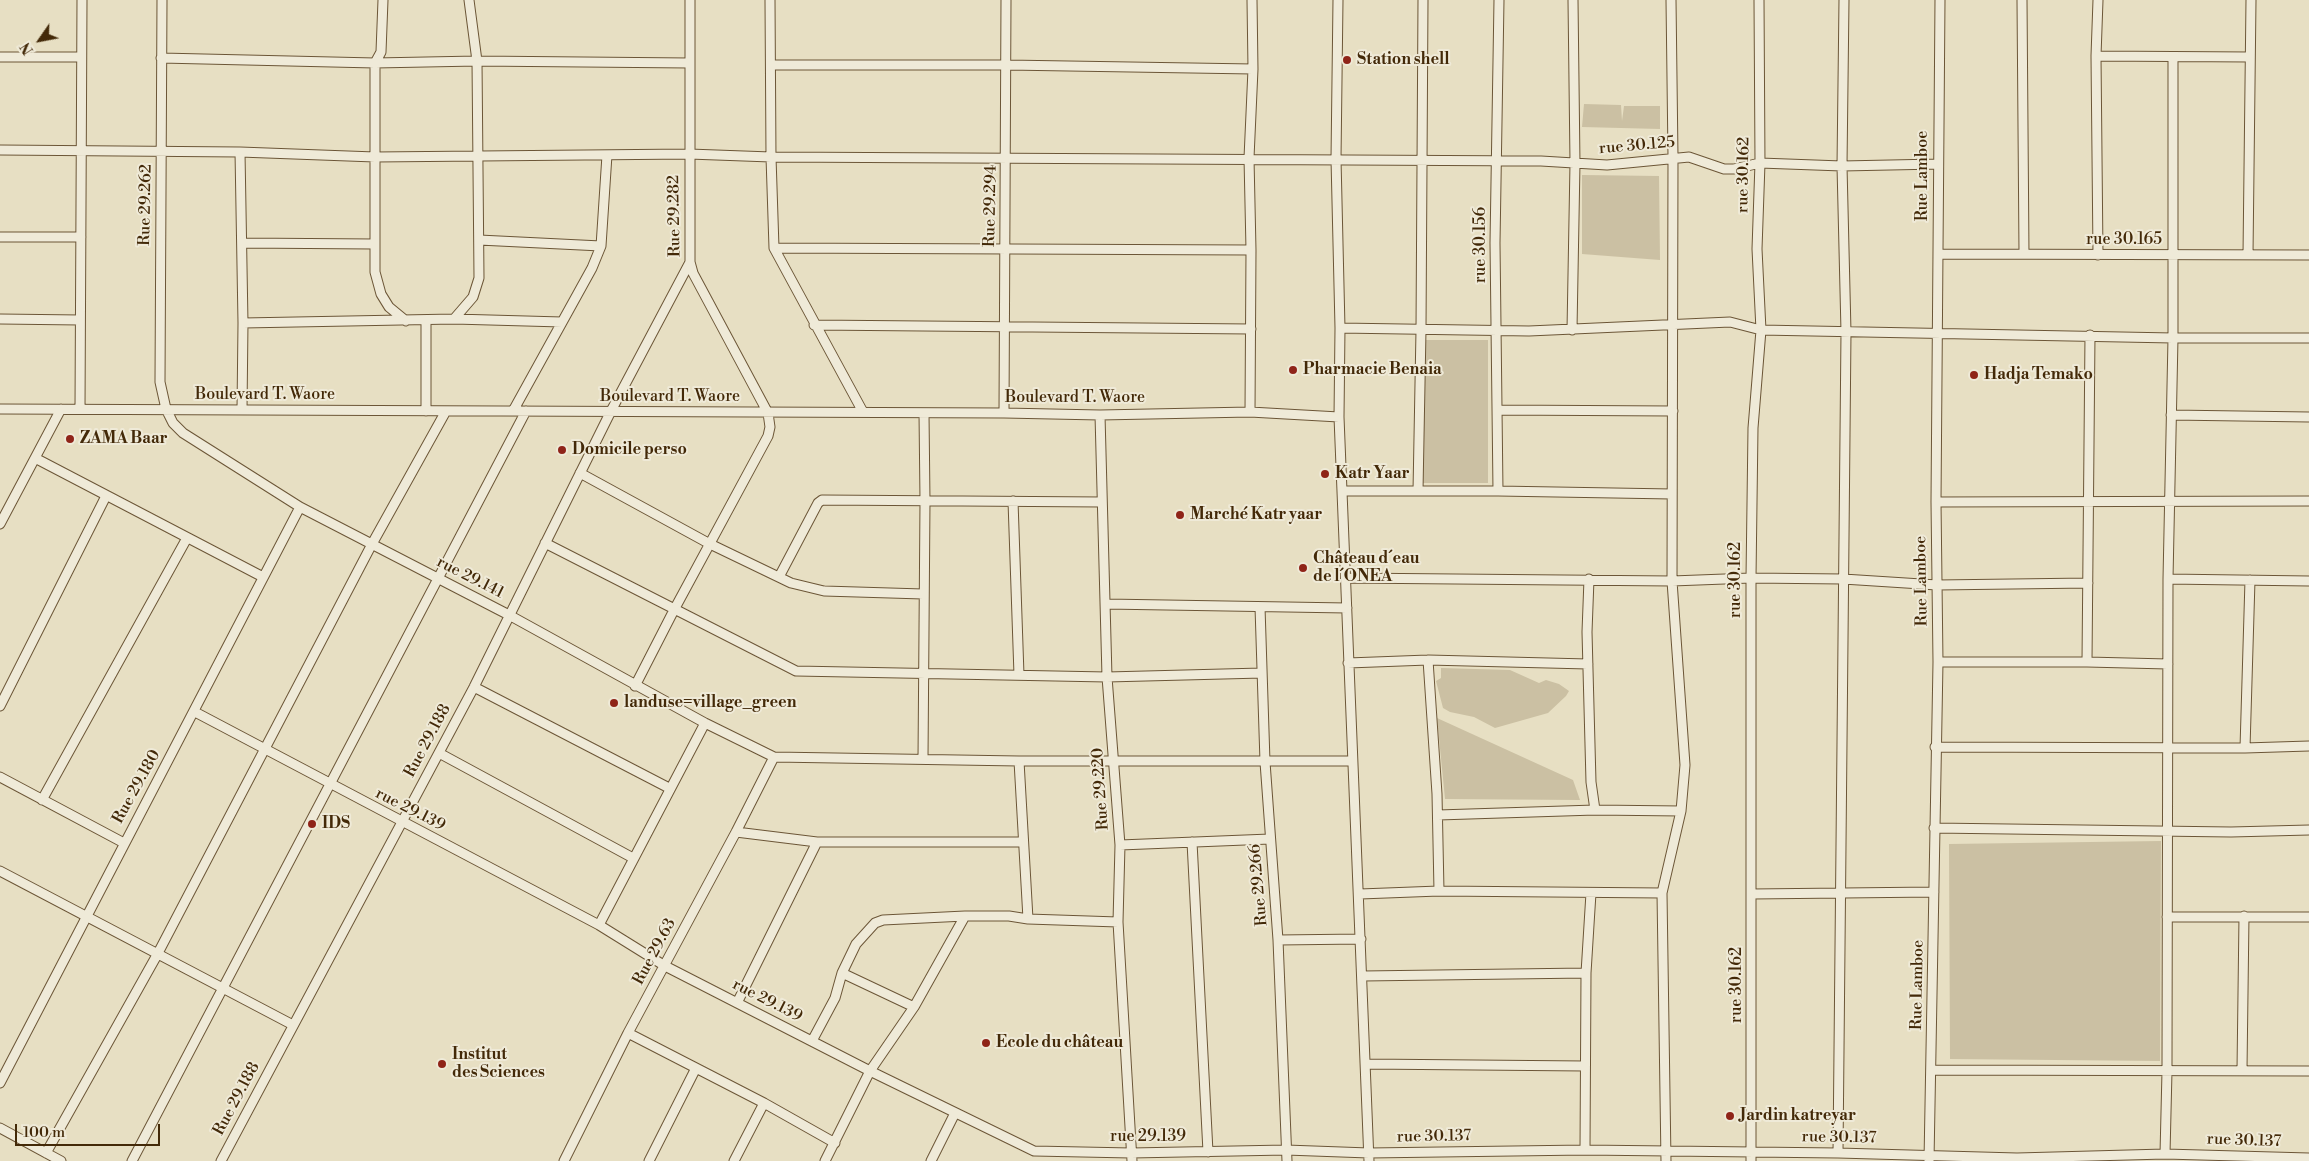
<!DOCTYPE html>
<meta charset="utf-8">
<style>
body{margin:0}
#map{position:relative;width:2309px;height:1161px;overflow:hidden;background:#e7dfc3;font-family:"Libre Bodoni",serif}
canvas{display:block}
.north{position:absolute;left:15px;top:15px;width:50px;height:50px;-webkit-text-stroke:4px #efead8;paint-order:stroke;rotate:237deg;font-size:14px;font-weight:700;line-height:20px;text-align:center;color:#432908}
.north::after{content:'';display:block;margin:auto;width:18px;height:22px;background:#432908;clip-path:polygon(50% 0,100% 100%,50% 72%,0 100%)}
.scale{position:absolute;left:15px;top:1124px;width:145px;height:22px;box-sizing:border-box;border:2px solid #432908;border-top:0;padding-left:6px;font-size:15px;line-height:18px;white-space:nowrap;color:#432908;-webkit-text-stroke:4px #efead8;paint-order:stroke}
</style>
<div id="map">
<canvas width="2309" height="1161"></canvas>
<div class="north">N</div>
<div class="scale">100 m</div>
</div>
<script>
const context = document.querySelector('canvas').getContext('2d');
context.lineJoin = 'round';
function fillPath(path, color) {
  context.fillStyle = color;
  context.fill(path, 'evenodd');
}
function shape(rows) {
  const path = new Path2D();
  for (const r of rows) {
    path.moveTo(r[0], r[1]);
    for (let i = 2; i < r.length; i += 2) path.lineTo(r[i], r[i + 1]);
  }
  return path;
}
function trace(path, color, width, dash) {
  context.strokeStyle = color;
  context.lineWidth = width;
  context.lineCap = dash ? 'butt' : 'round';
  context.setLineDash(dash || []);
  context.stroke(path);
}
function write(font, color, halo, rows, align = 'center') {
  context.font = font + ' "Libre Bodoni",serif';
  context.lineWidth = 4;
  context.setLineDash([]);
  context.textBaseline = 'middle';
  context.strokeStyle = halo;
  context.fillStyle = color;
  for (const [text, x, y, turn = 0] of rows) {
    context.save();
    context.translate(x, y);
    context.rotate((+turn || 0) * Math.PI / 180);
    context.textAlign = isNaN(turn) ? turn : align;
    if (halo) context.strokeText(text, 0, 0);
    context.fillText(text, 0, 0);
    context.restore();
  }
}
const green = shape([
 [1584,104,1621,105,1622,121,1624,106,1660,106,1660,129,1582,127],
 [1582,175,1659,176,1660,260,1582,254],
 [1426,340,1488,340,1488,483,1420,483],
 [1441,668,1510,670,1539,683,1546,680,1559,684,1569,691,1566,696,1548,713,1495,728,1474,717,1450,712,1443,708,1436,681,1441,678],
 [1437,718,1573,780,1580,800,1445,799],
 [2161,841,2160,1061,1950,1059,1949,844]
]);
const minor = shape([
 [162,0,160,382,166,409,173,423,183,433,300,507,509,615,705,723,774,757,1019,761,1352,761],
 [383,0,381,52,375,63,375,272,381,294,389,307,406,321],
 [770,0,771,157,774,248,863,412],
 [1338,0,1336,159,1340,328,1339,417,1369,1161],
 [2022,0,2024,254],
 [2096,56,2250,57],
 [0,57,81,57],
 [161,58,375,63,477,61,689,63],
 [771,65,1007,65,1253,69],
 [0,150,240,152,375,157,689,154,771,157,1541,161,1607,165,1689,157,1724,169,1734,169,1760,163,1842,166,1938,164],
 [240,152,243,323,242,410],
 [0,237,81,237],
 [479,240,601,246],
 [242,243,374,244],
 [774,248,1251,250],
 [1939,254,2309,255],
 [2098,255,2096,56,2098,0],
 [2248,255,2251,0],
 [0,319,80,320],
 [454,319,473,297,479,278,477,61,469,0],
 [243,323,454,319,562,322],
 [814,325,1251,329],
 [1340,328,1529,331,1730,322,1761,330,2173,338,2309,338],
 [1572,330,1575,163,1573,0],
 [0,409,1004,413,1100,415,1250,412,1339,417],
 [80,409,82,0],
 [1497,410,1673,411],
 [426,411,426,321],
 [513,411,592,268,601,246,607,155],
 [1250,412,1251,250,1249,158,1253,69,1252,0],
 [1004,413,1006,0],
 [1100,415,1107,677,1120,845,1118,922,1132,1161],
 [2171,415,2309,417],
 [35,458,263,577],
 [580,473,710,544,791,583,824,591,923,594],
 [1343,491,1498,491,1672,494],
 [1418,491,1421,330,1423,0],
 [1498,491,1495,243,1499,0],
 [1013,501,1019,675],
 [1936,502,2309,501],
 [0,524,61,409],
 [545,543,796,671,1107,677,1262,673],
 [779,577,818,503,822,500,1102,502],
 [1347,578,1672,581,1751,578,1843,579,1937,585,2088,583],
 [1589,579,1587,632,1591,782,1595,810],
 [2168,579,2309,581],
 [1106,604,1347,608],
 [1260,607,1265,762,1278,940,1287,1161],
 [1428,660,1437,794,1439,891],
 [1938,662,2087,662,2168,664],
 [2087,662,2090,335],
 [1348,663,1428,660,1588,664],
 [635,686,674,610,768,436,770,427,768,413,693,273,690,262,690,0],
 [474,687,669,788],
 [0,706,106,496],
 [195,712,599,925,665,966,870,1071,1034,1151,1131,1153,1286,1150,1369,1153,1585,1150,1838,1153,2017,1158,2165,1154,2309,1158],
 [1935,747,2245,748,2309,746],
 [2245,748,2250,580],
 [439,753,633,858],
 [923,759,925,501,924,413],
 [1019,761,1028,919],
 [0,777,124,843],
 [42,800,187,538],
 [1438,815,1595,810,1681,811],
 [1934,828,2231,832,2309,830],
 [736,832,817,842,1023,842],
 [1192,842,1208,1152],
 [1120,845,1270,839],
 [0,871,293,1025],
 [1360,894,1439,891,1662,893],
 [1752,894,1934,892],
 [2167,917,2309,917],
 [599,925,705,723],
 [1278,940,1361,939],
 [842,973,914,1007],
 [1363,976,1586,973],
 [737,1003,817,842],
 [628,1033,764,1103,835,1143],
 [812,1041,835,998,842,973,856,944,875,923,883,920,965,916],
 [1366,1064,1585,1066],
 [1932,1070,2309,1071],
 [2242,1070,2244,916],
 [0,1083,300,507],
 [0,1128,61,1161],
 [1585,1150,1586,973,1591,893],
 [46,1153,157,955,372,544,446,411],
 [1838,1153,1846,332,1842,166,1844,0],
 [2165,1154,2167,1071,2168,579,2173,338,2173,57],
 [132,1161,526,411],
 [221,1161,474,687,611,411,690,262],
 [564,1161,628,1033,736,832,774,757],
 [649,1161,696,1068],
 [734,1161,764,1103],
 [825,1161,870,1071,914,1007,965,916,1009,916,1028,919,1118,922],
 [931,1161,955,1113],
 [1666,1161,1662,893,1681,811,1685,765,1672,581,1673,157,1671,0],
 [1751,1161,1751,578,1753,428,1761,330,1757,249,1760,163,1759,0],
 [1929,1161,1938,662,1936,502,1940,0]
]);
const markers = [
 [1347,60,5,"#8f2418"],
 [1293,370,5,"#8f2418"],
 [1974,375,5,"#8f2418"],
 [70,439,5,"#8f2418"],
 [562,450,5,"#8f2418"],
 [1325,474,5,"#8f2418"],
 [1180,515,5,"#8f2418"],
 [1303,568,5,"#8f2418"],
 [614,703,5,"#8f2418"],
 [312,824,5,"#8f2418"],
 [986,1043,5,"#8f2418"],
 [442,1064,5,"#8f2418"],
 [1730,1116,5,"#8f2418"]
];
const poiNames = [
 ["Station shell",1357,60],
 ["Pharmacie Benaia",1303,370],
 ["Hadja Temako",1984,375],
 ["ZAMA Baar",80,439],
 ["Domicile perso",572,450],
 ["Katr Yaar",1335,474],
 ["Marché Katr yaar",1190,515],
 ["Château d´eau",1313,559],
 ["de l´ONEA",1313,577],
 ["landuse=village_green",624,703],
 ["IDS",322,824],
 ["Ecole du château",996,1043],
 ["Institut",452,1055],
 ["des Sciences",452,1073],
 ["Jardin katreyar",1740,1116]
];
const streetNames = [
 ["rue 30.125",1637,146,-5],
 ["rue 30.162",1744,175,-89],
 ["Rue Lamboe",1923,176,-90],
 ["Rue 29.262",146,205,-89],
 ["Rue 29.294",991,206,-89],
 ["Rue 29.282",675,216,-91],
 ["rue 30.165",2124,240],
 ["rue 30.156",1481,245,-90],
 ["Boulevard T. Waore",265,395],
 ["Boulevard T. Waore",670,397],
 ["Boulevard T. Waore",1075,398],
 ["rue 29.141",470,578,27],
 ["rue 30.162",1736,580,-90],
 ["Rue Lamboe",1922,581,-91],
 ["Rue 29.188",428,741,-62],
 ["Rue 29.180",137,787,-61],
 ["Rue 29.220",1101,789,-94],
 ["rue 29.139",410,810,27],
 ["Rue 29.266",1259,885,-95],
 ["Rue 29.63",655,952,-62],
 ["rue 30.162",1737,985,-90],
 ["Rue Lamboe",1918,985,-89],
 ["rue 29.139",767,1001,27],
 ["Rue 29.188",237,1099,-62],
 ["rue 29.139",1148,1137],
 ["rue 30.137",1434,1137,-1],
 ["rue 30.137",1839,1138,1],
 ["rue 30.137",2244,1141,2]
];
fillPath(green, '#cbc0a3');
trace(minor, '#6c5637', 11);
trace(minor, '#efead8', 9);
for (const [x, y, r, color] of markers) {
  const dot = new Path2D();
  dot.arc(x, y, r, 0, 2 * Math.PI);
  context.fillStyle = color;
  context.fill(dot);
  trace(dot, '#efead8', 2);
}
write('bold 16px', '#432908', '#efead8', poiNames, 'left');
write('16px', '#432908', '#efead8', streetNames);
</script>
